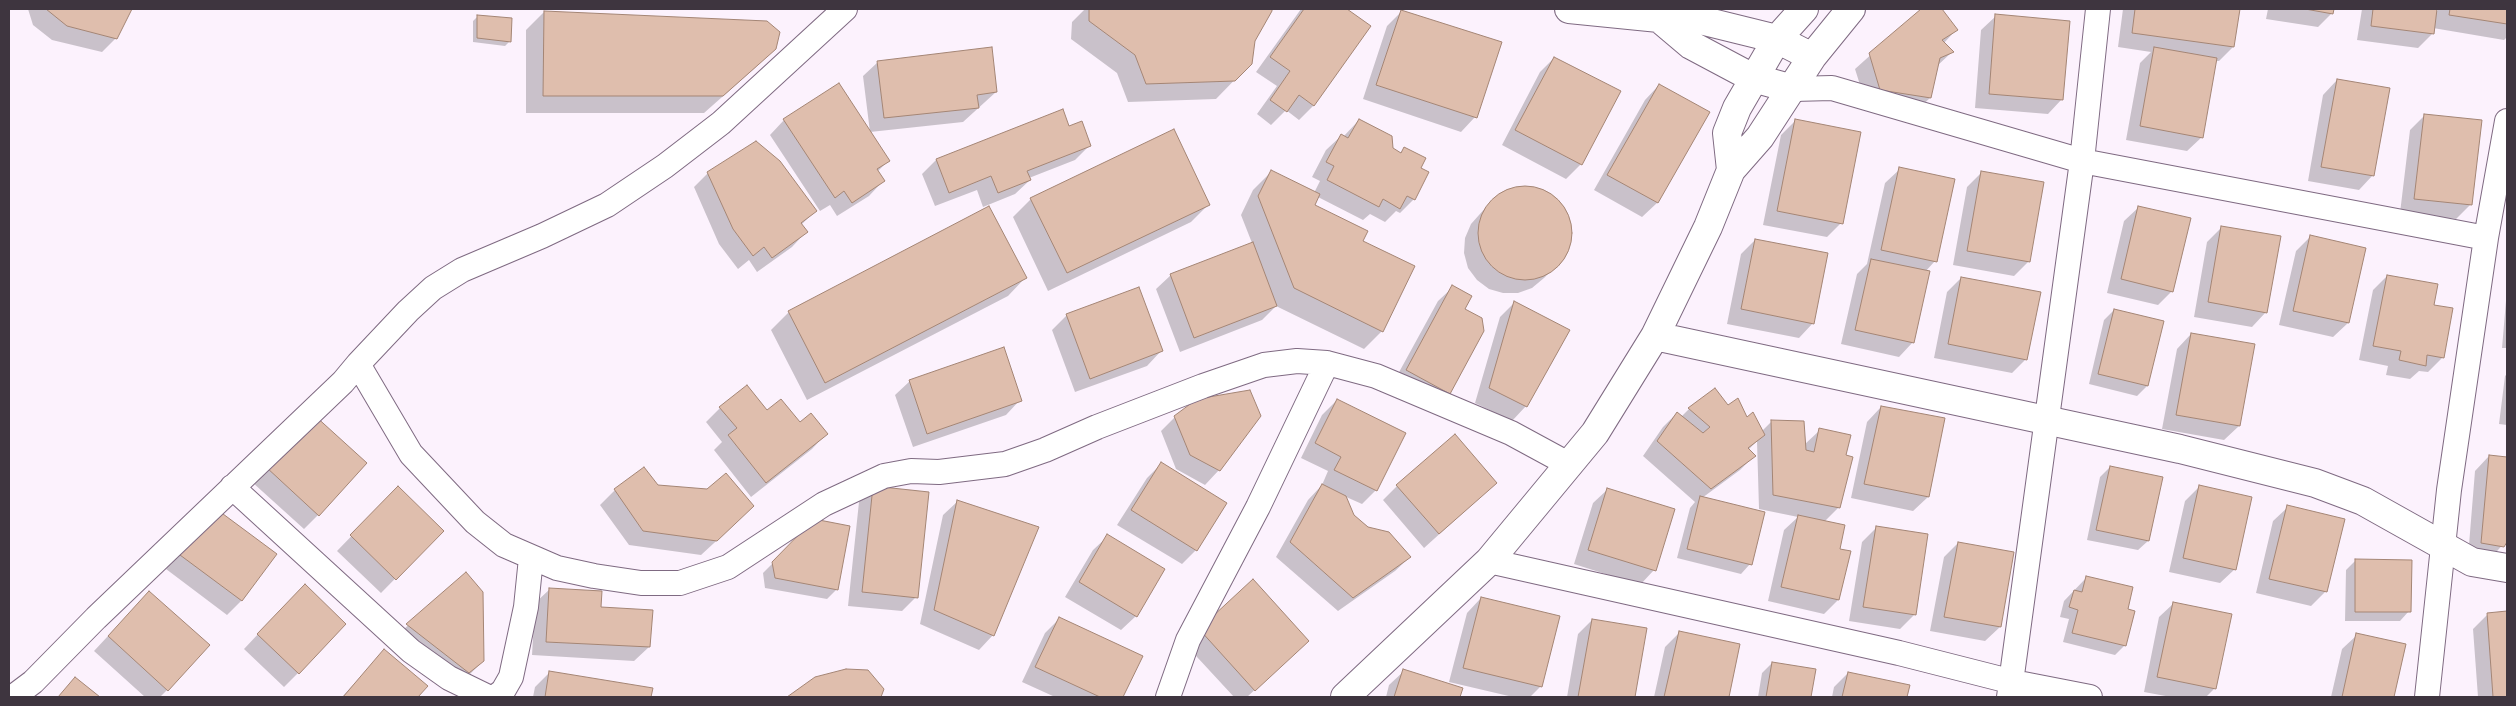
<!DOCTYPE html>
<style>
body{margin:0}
#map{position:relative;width:2516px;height:706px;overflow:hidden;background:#fcf2fd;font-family:"IBM Plex Sans",sans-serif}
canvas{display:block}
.frame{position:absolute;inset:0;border:10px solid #3e353f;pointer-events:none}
</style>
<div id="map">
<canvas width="2516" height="706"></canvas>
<div class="frame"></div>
</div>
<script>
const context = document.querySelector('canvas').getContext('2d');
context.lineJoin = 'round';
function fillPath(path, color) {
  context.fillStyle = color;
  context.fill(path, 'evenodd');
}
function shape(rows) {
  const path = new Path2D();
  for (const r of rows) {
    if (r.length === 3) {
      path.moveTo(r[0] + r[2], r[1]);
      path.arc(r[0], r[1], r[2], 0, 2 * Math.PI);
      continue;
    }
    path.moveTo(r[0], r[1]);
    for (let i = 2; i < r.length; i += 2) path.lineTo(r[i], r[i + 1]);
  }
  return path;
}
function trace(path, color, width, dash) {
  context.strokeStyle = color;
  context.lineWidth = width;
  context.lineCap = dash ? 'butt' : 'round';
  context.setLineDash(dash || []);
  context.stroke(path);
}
const shadow = shape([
 [28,9,131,9,116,38,102,52,52,40,33,25],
 [1085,9,1270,9,1271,11,1254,41,1251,63,1216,99,1128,102,1117,73,1071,39,1072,22],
 [1301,9,1345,9,1370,26,1314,105,1299,120,1286,110,1271,125,1257,114,1277,86,1256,72],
 [1922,9,1941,9,1956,30,1944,43,1952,52,1937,66,1930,98,1915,112,1866,104,1855,69],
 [2123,9,2239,9,2233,47,2219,61,2215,61,2202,137,2187,151,2126,140,2140,63,2151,52,2118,47],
 [2268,9,2333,9,2332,13,2318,27,2266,19],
 [2362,9,2436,9,2438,11,2438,9,2507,9,2507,37,2504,40,2433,28,2432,34,2418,48,2357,40],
 [1402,11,1475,117,1461,132,1363,99,1387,26],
 [544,12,756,67,704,113,526,113,526,30],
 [478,16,510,41,505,46,473,42,473,21],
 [1996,16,2062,99,2048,114,1975,108,1981,30],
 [1554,58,1581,164,1566,179,1502,145,1540,72],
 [878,62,996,92,963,122,870,132,863,76],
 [2337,80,2373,175,2359,190,2308,181,2323,95],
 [1659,85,1708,113,1657,203,1642,217,1594,190,1645,100],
 [2425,115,2471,204,2456,219,2400,213,2410,130],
 [784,120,888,161,877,172,883,181,869,196,837,216,830,205,820,211,770,135],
 [1359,120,1392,149,1400,153,1405,148,1419,168,1414,199,1400,213,1396,211,1385,222,1370,214,1363,220,1318,197,1313,206,1361,242,1382,331,1364,349,1276,306,1262,320,1180,352,1156,289,1171,275,1252,243,1241,215,1253,190,1271,172,1314,193,1320,181,1312,177,1326,150,1341,136,1343,137],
 [1796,120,1841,223,1827,237,1763,225,1781,135],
 [1069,127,1090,145,1075,160,1029,178,1030,180,1015,194,983,207,977,190,935,206,922,174,936,160],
 [1900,169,1935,261,1925,272,1913,342,1899,357,1841,344,1857,274,1867,264,1885,183],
 [708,173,815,211,801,225,806,232,792,247,757,272,749,260,738,269,719,244,694,187],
 [1981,173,2029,261,2014,276,1953,265,1967,187],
 [1523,186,1538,188,1552,195,1563,206,1570,220,1571,236,1568,250,1559,263,1544,278,1532,288,1518,293,1503,293,1489,289,1477,280,1468,268,1464,253,1465,238,1471,224,1495,197,1508,190],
 [1031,199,1209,204,1191,222,1048,291,1013,217],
 [2139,207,2172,291,2158,305,2107,293,2124,221],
 [2222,227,2266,312,2252,327,2194,317,2207,242],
 [2310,237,2365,249,2348,323,2333,337,2279,325,2296,251],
 [1755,240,1813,323,1799,338,1727,324,1741,254],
 [2387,276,2433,306,2451,309,2442,358,2428,372,2419,371,2410,379,2386,375,2388,366,2359,360,2373,290],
 [1025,278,1008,296,807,400,771,330,789,312],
 [1961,278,2026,359,2012,373,1934,358,1947,292],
 [1453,287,1464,309,1483,331,1449,393,1434,408,1392,385,1438,301],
 [2507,289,2507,348,2502,348],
 [1514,303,1526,406,1512,421,1475,403,1500,317],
 [2114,310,2147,386,2137,396,2089,384,2104,320],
 [1067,315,1161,351,1147,366,1075,392,1052,330],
 [2191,334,2239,426,2224,440,2162,429,2177,349],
 [2507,374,2507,425,2499,424,2505,376],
 [910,381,1020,400,1006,415,913,447,895,395],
 [1337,400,1376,490,1362,504,1344,496,1353,516,1410,557,1395,571,1338,611,1276,557,1308,500,1322,485,1328,471,1301,458,1322,415],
 [1727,406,1762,431,1772,421,1804,445,1820,430,1844,456,1839,507,1824,522,1838,550,1849,552,1838,600,1824,614,1768,601,1784,530,1798,517,1759,509,1757,441,1748,450,1754,456,1740,470,1702,498,1750,564,1741,574,1677,558,1690,508,1695,502,1643,456,1663,427,1677,413,1681,417,1689,409],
 [1881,407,1928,497,1913,511,1851,498,1867,422],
 [720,408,766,412,826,434,812,449,751,497,714,450,722,442,706,422],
 [1175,417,1219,470,1205,485,1176,469,1161,431],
 [299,430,318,515,304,529,252,482],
 [2489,456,2507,458,2507,540,2489,560,2468,557,2475,471],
 [1161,464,1196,550,1182,564,1117,525,1147,478],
 [2110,467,2148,541,2138,550,2087,540,2100,477],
 [644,469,658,487,738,521,701,555,629,545,600,505,615,490],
 [1496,483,1424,548,1383,500,1397,486],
 [873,487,916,597,902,611,848,606,859,502],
 [2199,487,2235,569,2220,583,2169,572,2185,501],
 [398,488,442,531,381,593,337,551],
 [1608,489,1654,570,1640,585,1574,564,1593,503],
 [958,501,993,635,979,650,920,624,943,515],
 [2288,507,2325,592,2311,606,2256,593,2273,521],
 [815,521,837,589,827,599,765,588,763,573],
 [200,524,275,555,241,601,227,615,166,569],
 [1876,528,1915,614,1900,629,1849,621,1862,542],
 [1108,536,1136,616,1121,630,1065,597,1093,550],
 [1958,543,2000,627,1985,641,1930,631,1944,557],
 [2356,560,2409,611,2400,621,2345,621,2346,570],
 [466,573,483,661,468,676,393,639],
 [2087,577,2126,610,2125,645,2115,655,2063,642,2069,619,2060,617,2064,601],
 [550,589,599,608,649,647,634,661,532,655,535,603],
 [1481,598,1541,686,1530,697,1513,697,1449,682,1467,613],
 [290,600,298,673,284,687,244,649],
 [2174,603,2230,615,2214,689,2206,697,2171,697,2144,692,2159,617],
 [135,607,167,690,160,697,145,697,94,651],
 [2507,613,2507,697,2478,697,2473,629,2488,614],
 [1060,618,1141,657,1122,697,1055,697,1022,682,1045,633],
 [1592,620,1645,629,1634,697,1567,697,1578,634],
 [1200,630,1308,641,1247,697,1234,697,1185,644],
 [1679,633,1739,645,1727,697,1654,697,1665,647],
 [2357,635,2404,645,2392,697,2331,697,2342,649],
 [384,651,426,686,417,697,342,697],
 [1772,663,1815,670,1810,697,1758,697,1762,673],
 [1404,671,1462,689,1459,697,1386,697,1389,685],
 [549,673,651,689,650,697,533,697,535,687],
 [1848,673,1908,686,1906,697,1832,697,1834,687],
 [815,679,882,689,879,697,789,697]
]);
const building = shape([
 [46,9,132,9,117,39,67,26,46,9],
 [1089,9,1272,9,1272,11,1255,41,1252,64,1235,81,1146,84,1135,55,1089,21,1089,9],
 [1304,9,1347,9,1371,26,1314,106,1299,95,1287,112,1270,100,1290,71,1270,57,1304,9],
 [1921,9,1942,9,1958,30,1942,40,1954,52,1940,58,1931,98,1880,90,1869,53,1921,9],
 [2135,9,2240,9,2234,47,2132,33,2135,9],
 [2305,9,2334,9,2333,14,2305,9],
 [2373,9,2437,9,2434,34,2371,26,2373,9],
 [2450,9,2507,9,2507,24,2449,15,2450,9],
 [1401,10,1502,42,1477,118,1376,85,1401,10],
 [544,11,767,21,780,32,776,49,723,96,543,96,544,11],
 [1995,14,2070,21,2063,100,1989,94,1995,14],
 [477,15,512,18,511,42,477,38,477,15],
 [992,47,997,92,977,95,979,108,884,118,877,61,992,47],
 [2154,47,2217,58,2203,138,2140,126,2154,47],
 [1554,57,1621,91,1582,165,1515,130,1554,57],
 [2337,79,2390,88,2374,176,2321,167,2337,79],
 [839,83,890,161,877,169,885,181,852,203,844,191,835,198,783,119,839,83],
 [1659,84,1710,112,1658,203,1607,175,1659,84],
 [1063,109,1069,126,1082,121,1091,146,1027,171,1031,180,998,193,991,176,949,193,936,159,1063,109],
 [2424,114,2482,120,2472,205,2414,199,2424,114],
 [1359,119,1392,136,1393,148,1401,153,1404,147,1426,158,1421,168,1429,172,1415,200,1407,196,1400,209,1383,199,1379,207,1327,180,1334,166,1326,162,1341,134,1348,138,1359,119],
 [1795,119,1861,132,1843,224,1777,211,1795,119],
 [1174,129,1210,205,1067,273,1030,198,1174,129],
 [756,141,780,161,817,211,801,223,808,232,772,258,764,247,753,256,733,229,707,172,756,141],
 [1899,167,1955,179,1937,262,1881,250,1899,167],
 [1271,170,1320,194,1315,205,1368,231,1363,241,1415,266,1383,332,1294,288,1258,196,1271,170],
 [1981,171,2044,182,2030,262,1967,251,1981,171],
 [1525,233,47],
 [989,206,1027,278,825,383,788,311,989,206],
 [2138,206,2191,218,2173,292,2121,279,2138,206],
 [2221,226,2281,236,2267,313,2208,302,2221,226],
 [2310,235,2366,248,2349,323,2293,311,2310,235],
 [1755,239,1828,253,1814,324,1741,309,1755,239],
 [1253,242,1277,306,1194,338,1170,274,1253,242],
 [1871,259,1930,271,1914,343,1855,330,1871,259],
 [2387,275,2438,284,2434,305,2453,308,2444,358,2427,355,2426,366,2399,360,2401,351,2373,346,2387,275],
 [1961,277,2041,292,2027,360,1948,344,1961,277],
 [1452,285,1472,296,1465,309,1482,318,1484,331,1450,394,1406,370,1452,285],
 [1139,287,1163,351,1090,379,1066,314,1139,287],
 [1514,301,1570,330,1527,407,1489,388,1514,301],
 [2114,309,2164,321,2148,386,2098,374,2114,309],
 [2191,333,2255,344,2240,426,2176,415,2191,333],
 [1004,347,1022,401,927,434,909,380,1004,347],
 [747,385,767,410,781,399,800,422,811,413,828,434,766,483,728,435,737,428,719,407,747,385],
 [1715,388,1728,405,1738,398,1747,417,1753,412,1765,435,1748,448,1756,456,1711,489,1657,441,1677,412,1703,433,1710,427,1688,408,1715,388],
 [1250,390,1261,416,1220,471,1190,455,1174,416,1197,399,1250,390],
 [1337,399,1406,433,1377,491,1334,470,1341,457,1315,443,1337,399],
 [1881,406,1945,418,1929,497,1864,484,1881,406],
 [313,414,367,463,319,516,266,467,313,414],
 [1771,420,1804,421,1806,450,1814,452,1819,428,1851,435,1846,455,1853,457,1840,508,1773,495,1771,420],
 [1455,434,1497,483,1439,534,1396,485,1455,434],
 [2489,455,2507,457,2507,542,2504,547,2481,543,2489,455],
 [1161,462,1227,503,1197,551,1131,510,1161,462],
 [2110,466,2163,477,2149,541,2096,530,2110,466],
 [644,467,658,485,707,489,726,473,754,506,717,541,643,531,614,489,644,467],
 [1322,484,1346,496,1354,515,1368,527,1389,532,1411,557,1353,598,1290,542,1322,484],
 [2199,485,2252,497,2236,570,2183,558,2199,485],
 [398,486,444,531,396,580,350,535,398,486],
 [873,486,929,492,918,598,862,592,873,486],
 [1607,488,1675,509,1656,571,1588,550,1607,488],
 [1700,496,1765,512,1752,565,1687,549,1700,496],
 [957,500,1039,527,994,636,934,610,957,500],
 [2287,505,2345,519,2327,592,2269,579,2287,505],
 [215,508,277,554,242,601,180,555,215,508],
 [1798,515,1845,525,1840,549,1851,551,1839,600,1781,587,1798,515],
 [814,519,850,526,838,590,775,578,772,562,814,519],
 [1876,526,1928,534,1916,615,1863,607,1876,526],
 [1107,534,1165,569,1137,617,1079,582,1107,534],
 [1958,542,2014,552,2001,627,1944,617,1958,542],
 [2355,559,2412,560,2411,612,2355,612,2355,559],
 [466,572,483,592,484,661,469,673,406,624,466,572],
 [2086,576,2133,587,2128,609,2135,611,2126,646,2072,633,2078,610,2069,607,2074,590,2082,592,2086,576],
 [1253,579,1309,641,1255,691,1199,629,1253,579],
 [305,584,346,624,299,674,257,634,305,584],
 [549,588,602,591,601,607,653,610,650,647,546,642,549,588],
 [149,591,210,645,168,691,108,636,149,591],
 [1481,597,1560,616,1542,687,1463,668,1481,597],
 [2173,602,2232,614,2216,689,2157,677,2173,602],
 [2507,611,2507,697,2493,697,2487,613,2507,611],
 [1059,617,1143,656,1123,697,1100,697,1035,667,1059,617],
 [1592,619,1647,628,1635,697,1578,697,1592,619],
 [1679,631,1740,644,1729,697,1664,697,1679,631],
 [2356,633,2406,644,2394,697,2342,697,2356,633],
 [384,649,428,686,418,697,343,697,384,649],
 [1772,662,1816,669,1811,697,1766,697,1772,662],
 [846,669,868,670,884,689,881,697,787,697,815,677,846,669],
 [1403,669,1463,688,1460,697,1394,697,1403,669],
 [549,671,653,688,651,697,545,697,549,671],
 [1848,672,1910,685,1907,697,1842,697,1848,672],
 [75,677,100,697,58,697,75,677]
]);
const minor = shape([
 [845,9,721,123,665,166,607,205,542,236,462,270,433,288,408,311,358,364,411,454,475,522,504,545,557,568,594,576,641,583,680,583,728,567,824,504,884,476,911,471,939,472,1005,464,1045,450,1097,427,1203,386,1264,365,1297,361,1327,363,1376,376,1511,433,1570,465],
 [1793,89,1832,88,2082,161,2486,238,2449,490,2427,697],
 [2486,238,2507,121],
 [232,487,411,651,449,678,488,697],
 [1489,561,1899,653,2013,682,2090,697],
 [13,697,33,682,96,618,343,382,358,364],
 [495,697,503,691,511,677,526,607,531,558],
 [1168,697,1188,640,1258,507,1327,363],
 [2009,697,2082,161,2098,9]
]);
const secondary = shape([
 [1569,9,1659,18,1696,19,1777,39,1812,57],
 [1659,18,1691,45,1753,78,1793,89],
 [1731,170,1727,133,1737,108,1777,39,1804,9],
 [1655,336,2180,449,2315,483,2363,501,2472,562,2507,568],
 [1345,697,1489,561,1595,433,1655,336,1708,227,1731,170,1760,137,1812,57,1851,9]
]);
fillPath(shadow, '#0003');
fillPath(building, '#dfbead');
trace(building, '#a48575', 1);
trace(minor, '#7f6a82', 26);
trace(secondary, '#7f6a82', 30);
trace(minor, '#fff', 24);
trace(secondary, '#fff', 28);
</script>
